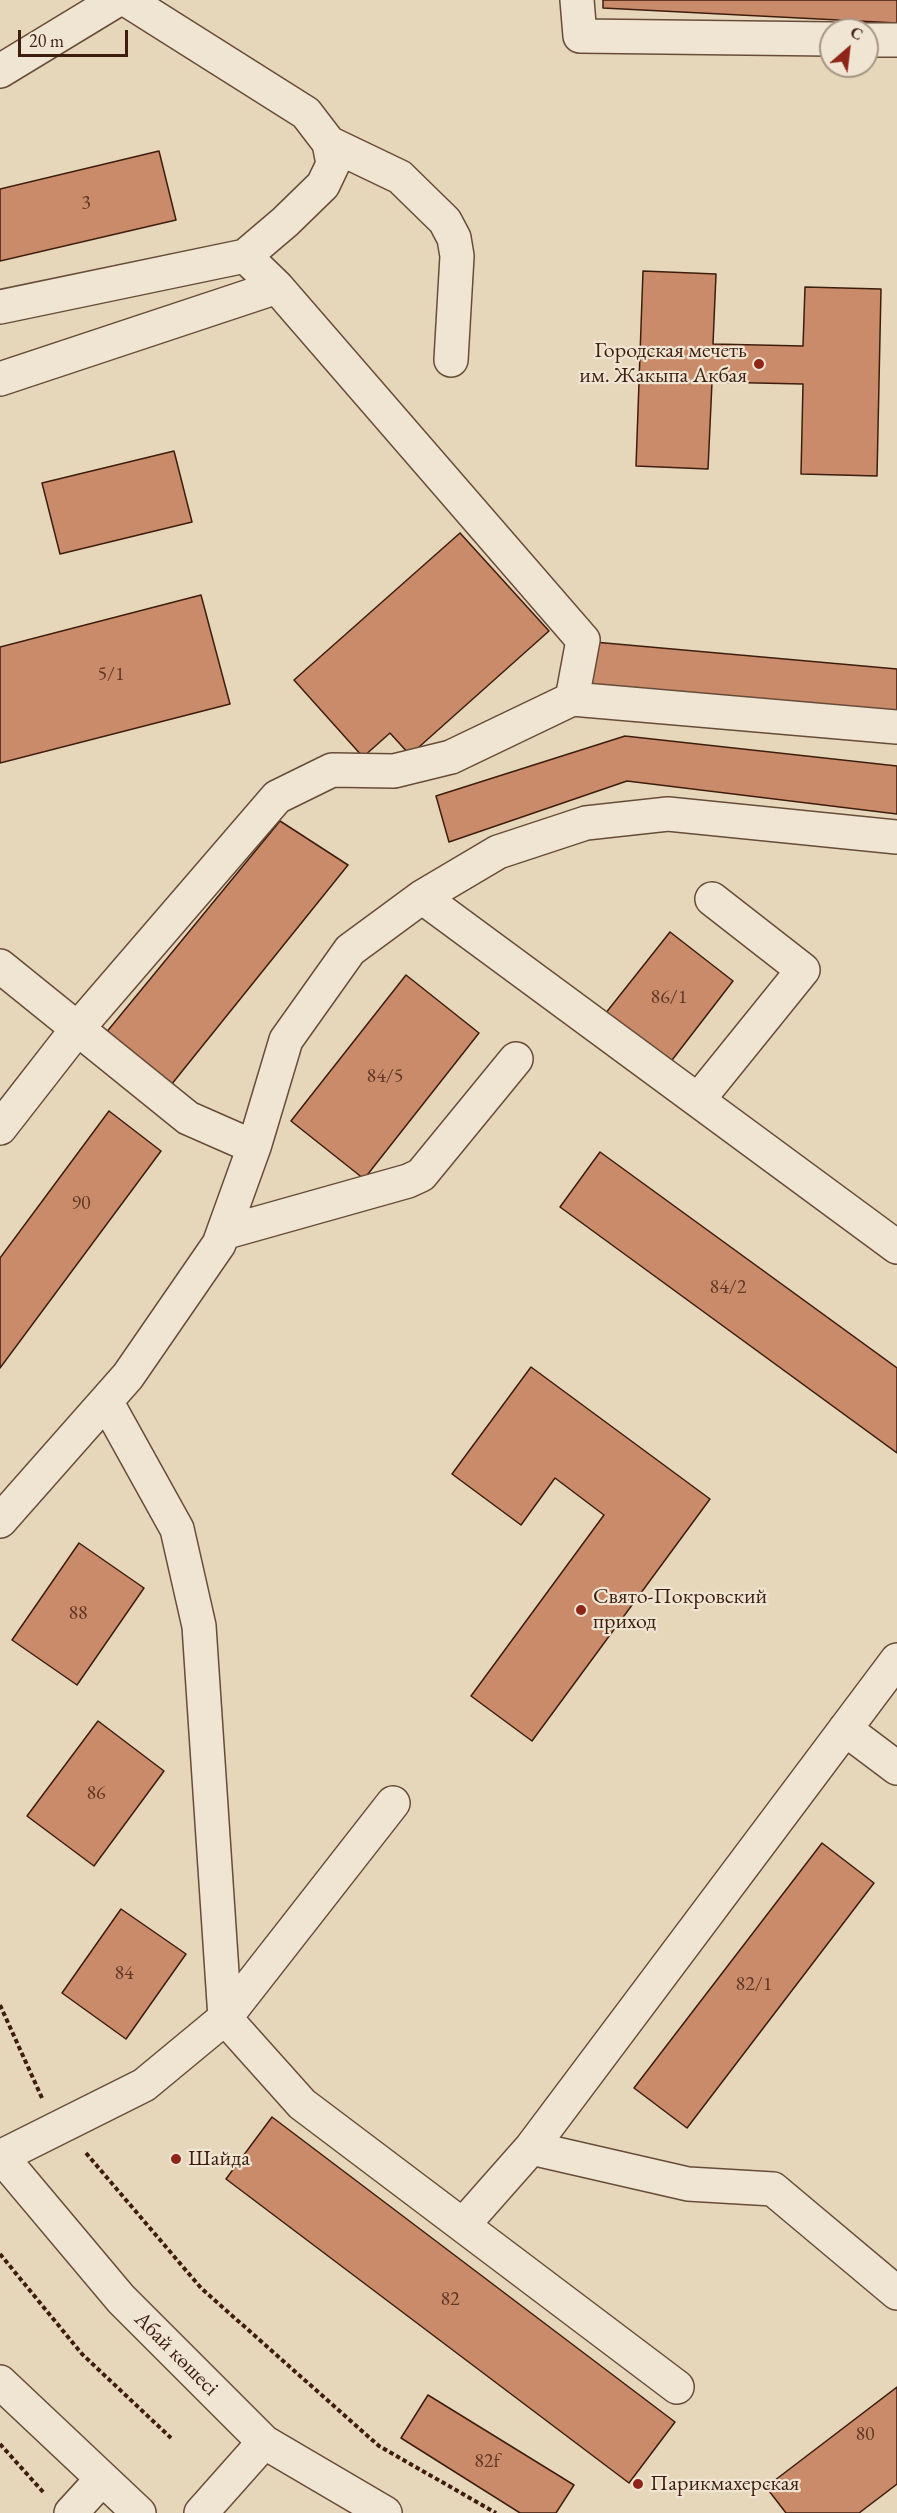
<!DOCTYPE html>
<meta charset="utf-8">
<style>
body{margin:0}
#map{position:relative;width:897px;height:2513px;overflow:hidden;background:#e6d7ba;font-family:"EB Garamond",serif}
canvas{display:block}
.north{position:absolute;left:819px;top:18px;width:60px;height:60px;box-sizing:border-box;background:#efe5d2;border:2px solid #a89584;border-radius:50%;rotate:28deg;font-size:16px;font-weight:700;line-height:24px;text-align:center;color:#3e1d0e}
.north::after{content:'';display:block;margin:auto;width:21px;height:27px;background:#8f2418;clip-path:polygon(50% 0,100% 100%,50% 72%,0 100%)}
.scale{position:absolute;left:18px;top:30px;width:110px;height:27px;box-sizing:border-box;border:3px solid #3e1d0e;border-top:0;padding-left:8px;font-size:18px;line-height:21px;white-space:nowrap;color:#3e1d0e;-webkit-text-stroke:4px #efe5d2;paint-order:stroke}
</style>
<div id="map">
<canvas width="897" height="2513"></canvas>
<div class="north">С</div>
<div class="scale">20 m</div>
</div>
<script>
const context = document.querySelector('canvas').getContext('2d');
context.lineJoin = 'round';
function fillPath(path, color) {
  context.fillStyle = color;
  context.fill(path, 'evenodd');
}
function shape(rows) {
  const path = new Path2D();
  for (const r of rows) {
    path.moveTo(r[0], r[1]);
    for (let i = 2; i < r.length; i += 2) path.lineTo(r[i], r[i + 1]);
  }
  return path;
}
function trace(path, color, width, dash) {
  context.strokeStyle = color;
  context.lineWidth = width;
  context.lineCap = dash ? 'butt' : 'round';
  context.setLineDash(dash || []);
  context.stroke(path);
}
function write(font, color, halo, rows, align = 'center') {
  context.font = font + ' "EB Garamond",serif';
  context.lineWidth = 4.5;
  context.setLineDash([]);
  context.textBaseline = 'middle';
  context.strokeStyle = halo;
  context.fillStyle = color;
  for (const [text, x, y, turn = 0] of rows) {
    context.save();
    context.translate(x, y);
    context.rotate((+turn || 0) * Math.PI / 180);
    context.textAlign = isNaN(turn) ? turn : align;
    if (halo) context.strokeText(text, 0, 0);
    context.fillText(text, 0, 0);
    context.restore();
  }
}
const building = shape([
 [603,0,897,0,897,23,603,8,603,0],
 [159,151,176,220,0,261,0,189,159,151],
 [643,271,716,274,713,344,803,346,805,287,881,289,877,476,801,474,803,384,712,382,708,469,636,466,643,271],
 [174,451,192,522,60,554,42,483,174,451],
 [460,533,549,631,410,755,390,733,363,757,294,680,460,533],
 [201,595,230,704,0,763,0,647,201,595],
 [594,642,897,669,897,719,590,692,594,642],
 [625,736,897,766,897,814,627,781,449,842,436,796,625,736],
 [280,821,348,865,171,1085,105,1034,280,821],
 [670,932,733,981,669,1064,605,1014,670,932],
 [406,975,479,1033,364,1179,291,1121,406,975],
 [109,1111,161,1151,0,1368,0,1258,109,1111],
 [600,1152,897,1368,897,1453,560,1207,600,1152],
 [531,1367,710,1499,532,1741,471,1696,604,1515,555,1478,521,1525,452,1474,531,1367],
 [79,1543,144,1588,77,1685,12,1640,79,1543],
 [98,1721,164,1771,94,1866,27,1816,98,1721],
 [822,1843,874,1883,687,2128,634,2088,822,1843],
 [121,1909,186,1954,126,2039,62,1993,121,1909],
 [272,2117,675,2422,629,2483,226,2179,272,2117],
 [897,2387,897,2484,859,2513,786,2513,766,2487,897,2387],
 [428,2395,574,2485,556,2513,520,2513,401,2438,428,2395]
]);
const path = shape([
 [0,2005,42,2098],
 [86,2153,201,2288,379,2446,496,2513],
 [0,2254,82,2354,171,2438],
 [0,2444,44,2493]
]);
const minor = shape([
 [577,0,580,36,831,39],
 [867,40,897,40],
 [0,71,117,0],
 [329,143,400,177,445,221,454,238,457,256,451,360],
 [0,307,245,256,285,222,323,185,333,164,329,143,306,113,127,0],
 [0,379,277,287],
 [572,699,897,727],
 [422,897,897,1247],
 [0,966,188,1118,254,1147,219,1244,128,1376,0,1521],
 [698,1100,803,970,712,899],
 [0,1128,78,1028,277,797,332,770,394,771,451,757,572,699,583,640,277,287,245,256],
 [254,1147,286,1040,350,950,422,897,498,852,586,823,668,814,897,837],
 [223,1233,408,1181,421,1175,516,1059],
 [845,1729,897,1768],
 [393,1803,225,2018,302,2104,677,2387],
 [531,2148,897,1660],
 [0,2155,121,2299,264,2442,385,2513],
 [0,2157,144,2085,225,2018,199,1626,177,1529,106,1401],
 [463,2225,531,2148,688,2184,773,2189,897,2293],
 [0,2382,139,2513],
 [71,2513,102,2479],
 [201,2513,264,2442]
]);
const markers = [
 [759,364,6,"#8f2418"],
 [581,1610,6,"#8f2418"],
 [176,2159,6,"#8f2418"],
 [638,2484,6,"#8f2418"]
];
const numberNames = [
 ["3",86,204],
 ["5/1",111,675],
 ["86/1",669,998],
 ["84/5",385,1077],
 ["90",81,1204],
 ["84/2",728,1288],
 ["88",78,1614],
 ["86",96,1794],
 ["84",124,1974],
 ["82/1",754,1985],
 ["82",450,2300],
 ["80",865,2435],
 ["82f",487,2462]
];
const poiNames = [
 ["Городская мечеть",747,351,"right"],
 ["им. Жакыпа Акбая",747,376,"right"],
 ["Свято-Покровский",593,1597],
 ["приход",593,1622],
 ["Шайда",188,2159],
 ["Парикмахерская",650,2484]
];
const streetNames = [
 ["Абай көшесі",176,2354,45]
];
fillPath(building, '#ca8b6a');
trace(building, '#3e1d0e', 1.5);
trace(minor, '#684c39', 36);
trace(path, '#3e1d0e', 4, [4.5, 3]);
trace(minor, '#efe5d2', 33);
for (const [x, y, r, color] of markers) {
  const dot = new Path2D();
  dot.arc(x, y, r, 0, 2 * Math.PI);
  context.fillStyle = color;
  context.fill(dot);
  trace(dot, '#efe5d2', 2);
}
write('20px', '#613825', null, numberNames);
write('22px', '#3e1d0e', '#efe5d2', poiNames, 'left');
write('22px', '#3e1d0e', '#efe5d2', streetNames);
</script>
